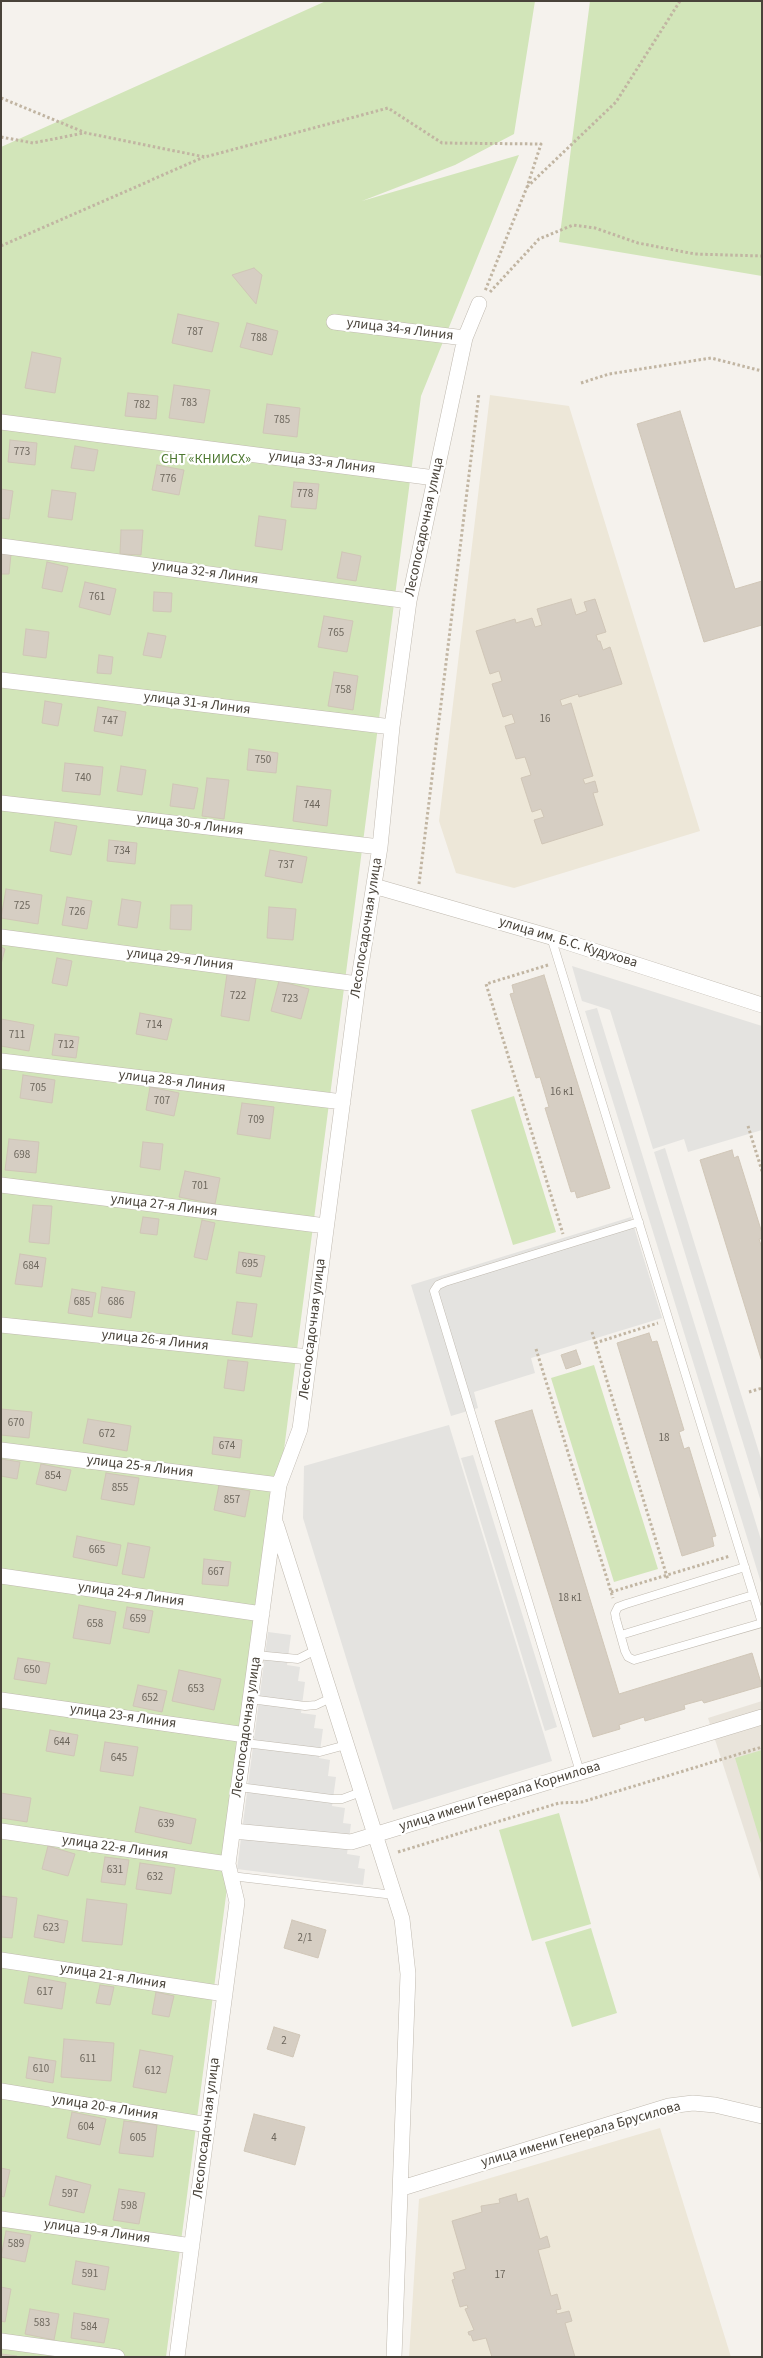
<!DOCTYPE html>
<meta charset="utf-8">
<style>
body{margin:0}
#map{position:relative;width:763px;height:2358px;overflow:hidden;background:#f5f2ed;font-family:"Source Sans 3",sans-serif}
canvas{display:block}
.frame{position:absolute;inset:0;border:2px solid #49433a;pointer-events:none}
</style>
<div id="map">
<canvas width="763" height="2358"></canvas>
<div class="frame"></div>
</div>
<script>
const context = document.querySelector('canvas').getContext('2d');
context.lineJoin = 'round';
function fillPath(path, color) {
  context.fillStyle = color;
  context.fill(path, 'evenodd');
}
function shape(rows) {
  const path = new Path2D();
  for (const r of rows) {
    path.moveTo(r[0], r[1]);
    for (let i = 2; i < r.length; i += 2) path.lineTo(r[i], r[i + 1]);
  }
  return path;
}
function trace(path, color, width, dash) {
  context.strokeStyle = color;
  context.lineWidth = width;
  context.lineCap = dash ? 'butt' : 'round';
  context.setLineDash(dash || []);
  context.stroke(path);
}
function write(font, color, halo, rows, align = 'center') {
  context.font = font + ' "Source Sans 3",sans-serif';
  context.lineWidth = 4.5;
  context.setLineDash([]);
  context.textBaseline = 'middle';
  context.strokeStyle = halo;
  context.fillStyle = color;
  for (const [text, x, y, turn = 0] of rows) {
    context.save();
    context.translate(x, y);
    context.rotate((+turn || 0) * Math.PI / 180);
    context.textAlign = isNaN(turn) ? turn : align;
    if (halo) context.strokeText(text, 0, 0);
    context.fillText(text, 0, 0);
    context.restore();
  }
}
const residential = shape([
 [762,1701,762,1885,708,1718]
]);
const education = shape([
 [490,395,569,406,700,831,514,888,456,873,439,821],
 [660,2128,731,2357,409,2357,419,2199]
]);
const green = shape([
 [326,1,535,1,514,134,455,165,362,201,519,155,421,396,166,2357,1,2357,1,147],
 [590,1,762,1,762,276,559,242],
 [514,1096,556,1232,513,1245,471,1110],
 [594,1365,658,1569,614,1582,551,1378],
 [762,1750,762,1847,735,1758],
 [559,1813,591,1924,532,1941,499,1830],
 [591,1928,617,2013,572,2027,545,1942]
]);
const parking = shape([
 [572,966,762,1026,762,1130,688,1152,684,1139,653,1149,610,1010,582,1001],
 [597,1008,762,1543,762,1586,585,1011],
 [665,1148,762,1462,762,1505,654,1152],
 [631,1217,662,1318,531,1358,535,1373,474,1392,478,1408,451,1416,411,1285],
 [449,1425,552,1761,393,1810,303,1518,304,1466],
 [473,1455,557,1727,545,1731,461,1458],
 [268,1632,291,1635,287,1665,300,1667,298,1681,305,1682,301,1713,316,1715,314,1728,323,1729,319,1758,330,1760,328,1776,336,1777,332,1806,345,1808,343,1823,351,1824,347,1854,360,1856,358,1868,365,1869,363,1885,237,1869]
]);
const building = shape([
 [254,268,262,275,256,304,232,275,254,268],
 [178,314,219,323,212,352,172,343,178,314],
 [247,323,278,331,272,355,240,347,247,323],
 [32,352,61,358,55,393,25,388,32,352],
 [174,385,210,390,204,423,169,418,174,385],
 [128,393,158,396,156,419,125,416,128,393],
 [267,404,300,408,297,437,263,433,267,404],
 [680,411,735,589,762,581,762,625,704,642,637,424,680,411],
 [10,440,37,443,35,465,8,462,10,440],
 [75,446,98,450,94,471,71,468,75,446],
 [157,465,184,470,179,495,152,490,157,465],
 [294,482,319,484,316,509,291,507,294,482],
 [1,489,13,491,9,519,1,518,1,489],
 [52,490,76,493,72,520,48,517,52,490],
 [259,516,286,520,282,550,255,546,259,516],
 [121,530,143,530,141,555,120,554,121,530],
 [342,552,361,556,356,581,337,578,342,552],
 [1,553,11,554,9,574,1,574,1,553],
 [47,562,68,567,62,592,42,588,47,562],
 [85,582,116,589,110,615,79,607,85,582],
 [154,592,172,593,171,612,153,611,154,592],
 [571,599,576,615,587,611,584,602,595,599,606,632,596,635,598,641,600,641,603,650,610,647,622,684,579,697,578,694,560,700,562,706,571,703,593,776,583,779,585,784,595,781,598,792,593,793,603,825,542,844,534,820,544,817,541,809,532,812,521,778,531,775,525,757,516,759,505,726,515,723,512,714,503,717,492,684,502,681,499,671,490,674,476,631,515,619,516,623,532,618,535,627,542,625,537,609,571,599],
 [324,616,353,621,347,652,318,647,324,616],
 [26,629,49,632,46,658,23,655,26,629],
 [148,633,166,636,161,658,143,655,148,633],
 [99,655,113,657,111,674,97,673,99,655],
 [334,672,358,676,353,710,328,706,334,672],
 [45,701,62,704,58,726,42,723,45,701],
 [98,707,126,712,122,736,94,731,98,707],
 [249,749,278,753,276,773,247,770,249,749],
 [65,763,103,767,100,795,62,791,65,763],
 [121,766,146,770,142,795,117,791,121,766],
 [207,778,229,780,224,819,202,816,207,778],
 [173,784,198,788,194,809,170,806,173,784],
 [297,786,331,790,327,826,293,821,297,786],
 [55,822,77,826,71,855,50,851,55,822],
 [109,840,137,843,135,864,107,861,109,840],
 [270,850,307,857,302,883,265,876,270,850],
 [6,889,42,895,38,924,1,918,6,889],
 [67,897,92,901,87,929,62,925,67,897],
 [122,899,141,902,137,928,118,925,122,899],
 [171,905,192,905,191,930,170,929,171,905],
 [269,907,296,909,293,940,267,938,269,907],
 [1,947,5,949,1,964,1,947],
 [57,958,72,961,67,986,52,983,57,958],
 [227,974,256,978,249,1021,221,1016,227,974],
 [544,975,610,1188,577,1198,575,1191,571,1192,545,1108,549,1107,540,1077,536,1078,510,994,514,993,512,985,544,975],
 [279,981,309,989,301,1019,271,1011,279,981],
 [140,1013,172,1019,167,1040,136,1034,140,1013],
 [1,1019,34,1025,29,1051,1,1046,1,1019],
 [55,1034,79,1037,76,1058,52,1055,55,1034],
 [23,1075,55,1080,52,1103,20,1098,23,1075],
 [150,1087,179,1093,174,1116,146,1110,150,1087],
 [242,1103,274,1107,270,1139,237,1134,242,1103],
 [9,1139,39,1142,36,1173,5,1170,9,1139],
 [143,1142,163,1144,160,1170,140,1167,143,1142],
 [732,1150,734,1158,738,1156,762,1233,762,1239,759,1239,762,1248,762,1362,700,1160,732,1150],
 [185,1171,220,1178,215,1204,179,1197,185,1171],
 [33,1205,52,1206,49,1244,29,1242,33,1205],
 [143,1217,159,1219,157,1235,140,1233,143,1217],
 [202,1220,215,1223,207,1260,194,1257,202,1220],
 [239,1252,265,1256,261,1277,236,1273,239,1252],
 [20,1254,46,1258,42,1287,15,1284,20,1254],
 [102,1287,135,1292,131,1318,98,1313,102,1287],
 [72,1289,96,1293,92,1317,68,1313,72,1289],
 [237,1302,257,1304,252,1337,232,1334,237,1302],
 [649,1333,652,1342,657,1341,684,1430,679,1432,684,1449,689,1447,716,1536,712,1537,714,1546,682,1556,617,1343,649,1333],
 [576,1350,581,1364,566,1369,561,1355,576,1350],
 [228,1360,248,1362,244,1391,224,1388,228,1360],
 [1,1409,32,1412,29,1438,1,1435,1,1409],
 [532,1410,619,1694,752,1653,762,1686,704,1703,702,1700,684,1705,685,1709,645,1721,644,1717,619,1725,620,1729,593,1737,495,1421,532,1410],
 [88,1419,131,1426,127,1451,83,1443,88,1419],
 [214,1437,242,1440,240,1458,212,1454,214,1437],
 [1,1459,20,1462,17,1479,1,1476,1,1459],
 [41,1464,71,1470,66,1491,36,1484,41,1464],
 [106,1473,139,1478,134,1505,101,1499,106,1473],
 [219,1485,250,1491,245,1517,214,1510,219,1485],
 [77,1536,121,1545,117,1566,73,1557,77,1536],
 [128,1543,150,1547,144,1578,122,1574,128,1543],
 [204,1559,231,1562,228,1586,202,1584,204,1559],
 [79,1605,116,1612,110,1644,73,1638,79,1605],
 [127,1607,153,1611,149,1633,123,1628,127,1607],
 [18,1658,50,1663,46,1684,14,1679,18,1658],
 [179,1670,221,1679,214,1710,172,1701,179,1670],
 [138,1685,167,1691,162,1712,133,1706,138,1685],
 [50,1730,78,1735,74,1756,46,1751,50,1730],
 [105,1742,138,1747,133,1776,100,1771,105,1742],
 [1,1793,31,1798,27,1822,1,1818,1,1793],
 [140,1807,196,1819,191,1844,135,1832,140,1807],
 [48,1846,75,1854,68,1876,42,1869,48,1846],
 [105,1857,129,1860,125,1885,101,1882,105,1857],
 [140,1863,175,1868,171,1894,136,1889,140,1863],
 [1,1896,17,1898,12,1938,1,1937,1,1896],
 [87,1899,127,1904,122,1945,82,1941,87,1899],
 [38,1915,68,1921,64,1943,34,1937,38,1915],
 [292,1920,326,1930,318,1958,284,1948,292,1920],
 [29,1976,66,1983,62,2009,24,2003,29,1976],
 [100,1985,114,1987,110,2005,96,2003,100,1985],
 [156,1992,174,1996,169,2017,152,2014,156,1992],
 [274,2027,300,2035,293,2057,267,2049,274,2027],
 [64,2039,114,2043,111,2081,61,2077,64,2039],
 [140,2050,173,2056,166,2093,133,2087,140,2050],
 [29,2057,56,2061,53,2083,26,2078,29,2057],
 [72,2112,106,2119,100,2145,67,2138,72,2112],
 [254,2114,305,2127,295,2165,244,2151,254,2114],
 [124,2121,157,2125,153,2157,119,2153,124,2121],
 [1,2168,10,2170,4,2197,1,2196,1,2168],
 [56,2176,91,2185,84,2213,49,2205,56,2176],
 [119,2189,145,2193,139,2224,113,2220,119,2189],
 [516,2194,518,2202,528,2198,540,2239,547,2236,550,2247,538,2250,551,2296,557,2294,561,2309,556,2310,557,2314,569,2311,572,2321,565,2323,575,2357,492,2357,486,2338,473,2341,471,2335,469,2335,468,2332,474,2330,465,2309,468,2308,467,2305,460,2307,452,2280,455,2279,453,2273,466,2269,452,2221,482,2212,481,2206,500,2203,499,2199,516,2194],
 [6,2231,31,2235,25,2262,1,2257,6,2231],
 [76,2261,109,2267,105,2290,72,2284,76,2261],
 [1,2287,11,2289,5,2322,1,2321,1,2287],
 [30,2309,59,2314,54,2340,25,2334,30,2309],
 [74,2313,109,2319,104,2343,71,2338,74,2313],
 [1,2354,17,2356,17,2357,1,2357,1,2354]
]);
const path = shape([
 [1,98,86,133,205,157,388,108,442,143,541,144,527,187,485,291],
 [1,137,33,143,84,133],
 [527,187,616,102,680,1],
 [1,246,204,157],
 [490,292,539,239,573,225,595,228,638,243,695,254,762,256],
 [581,383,609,374,711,358,762,371],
 [419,884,479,393],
 [548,965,486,984,563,1234],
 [748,1126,762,1171],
 [592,1332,668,1580],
 [595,1343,658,1323],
 [536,1349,613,1598],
 [749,1392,762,1388],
 [611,1592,730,1556],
 [398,1852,559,1803,582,1802,762,1747]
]);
const service = shape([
 [551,937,762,1623],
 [745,1567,626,1604,618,1607,615,1613,616,1619,625,1651,628,1657,634,1660,762,1623],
 [621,1635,753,1595],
 [256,1655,298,1659,316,1650],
 [250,1699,305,1706,316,1705,331,1698],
 [245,1743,320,1752,346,1745],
 [580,1772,434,1291,438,1285,445,1282,639,1222],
 [239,1787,332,1799,342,1799,361,1792],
 [231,1876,394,1895]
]);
const minor = shape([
 [334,322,465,338],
 [1,422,435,478],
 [1,546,409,601],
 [1,680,392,727],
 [1,803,380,847],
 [374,886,551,937,762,1005],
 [1,937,358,984],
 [1,1061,343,1102],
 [1,1185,326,1226],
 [1,1325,309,1357],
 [1,1450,279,1485],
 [276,1524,402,1919,408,1974,394,2357],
 [1,1576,262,1614],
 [1,1700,246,1735],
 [1,1831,228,1864],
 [233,1831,351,1842,762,1717],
 [1,1960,225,1994],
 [1,2091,208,2125],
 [402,2188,669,2106,693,2103,715,2105,762,2116],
 [1,2219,192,2246],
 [1,2341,117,2357],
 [177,2357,237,1902,228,1864,279,1485,300,1429,358,984,380,847,392,727,409,601,465,338,479,304]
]);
const numberNames = [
 ["787",195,333],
 ["788",259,339],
 ["783",189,404],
 ["782",142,406],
 ["785",282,421],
 ["773",22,453],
 ["776",168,480],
 ["778",305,495],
 ["761",97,598],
 ["765",336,634],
 ["758",343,691],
 ["16",545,720],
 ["747",110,722],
 ["750",263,761],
 ["740",83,779],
 ["744",312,806],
 ["734",122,852],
 ["737",286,866],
 ["725",22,907],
 ["726",77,913],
 ["722",238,997],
 ["723",290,1000],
 ["714",154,1026],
 ["711",17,1036],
 ["712",66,1046],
 ["705",38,1089],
 ["16 к1",562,1093],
 ["707",162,1102],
 ["709",256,1121],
 ["698",22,1156],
 ["701",200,1187],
 ["695",250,1265],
 ["684",31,1267],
 ["685",82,1303],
 ["686",116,1303],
 ["670",16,1424],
 ["672",107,1435],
 ["18",664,1439],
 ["674",227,1447],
 ["854",53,1477],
 ["855",120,1489],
 ["857",232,1501],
 ["665",97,1551],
 ["667",216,1573],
 ["18 к1",570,1599],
 ["659",138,1620],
 ["658",95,1625],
 ["650",32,1671],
 ["653",196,1690],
 ["652",150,1699],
 ["644",62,1743],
 ["645",119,1759],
 ["639",166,1825],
 ["631",115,1871],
 ["632",155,1878],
 ["623",51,1929],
 ["2/1",305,1939],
 ["617",45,1993],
 ["2",284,2042],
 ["611",88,2060],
 ["610",41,2070],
 ["612",153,2072],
 ["604",86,2128],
 ["605",138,2139],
 ["4",274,2139],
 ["597",70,2195],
 ["598",129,2207],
 ["589",16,2245],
 ["591",90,2275],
 ["17",500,2276],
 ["583",42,2324],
 ["584",89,2328]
];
const streetNames = [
 ["улица 34-я Линия",400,330,7],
 ["улица 33-я Линия",322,463,7],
 ["Лесопосадочная улица",425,527,-78],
 ["улица 32-я Линия",205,573,8],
 ["улица 31-я Линия",197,704,7],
 ["улица 30-я Линия",190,825,7],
 ["Лесопосадочная улица",367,928,-81],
 ["улица им. Б.С. Кудухова",568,943,17],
 ["улица 29-я Линия",180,960,7],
 ["улица 28-я Линия",172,1082,7],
 ["улица 27-я Линия",164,1206,7],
 ["Лесопосадочная улица",313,1329,-83],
 ["улица 26-я Линия",155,1341,6],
 ["улица 25-я Линия",140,1467,7],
 ["улица 24-я Линия",131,1595,8],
 ["улица 23-я Линия",123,1717,8],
 ["Лесопосадочная улица",247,1727,-82],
 ["улица имени Генерала Корнилова",500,1797,-17],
 ["улица 22-я Линия",115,1848,8],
 ["улица 21-я Линия",113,1977,9],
 ["улица 20-я Линия",105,2108,9],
 ["Лесопосадочная улица",207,2128,-83],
 ["улица имени Генерала Брусилова",581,2135,-16],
 ["улица 19-я Линия",97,2232,8]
];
const parkNames = [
 ["СНТ «КНИИСХ»",206,460]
];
fillPath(residential, '#e9e4db');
fillPath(education, '#ede7d8');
fillPath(green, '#d2e5b9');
fillPath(parking, '#e4e3e0');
fillPath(building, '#d6cec3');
trace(building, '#d0c6b7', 1);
trace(service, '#c0bab0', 9);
trace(minor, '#c0bab0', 16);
trace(path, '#c1b5a2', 3, [2.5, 2.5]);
trace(service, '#fff', 8);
trace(minor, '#fff', 15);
write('11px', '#6c665c', null, numberNames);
write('14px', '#49433a', '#fff', streetNames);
write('14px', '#4d7831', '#fff', parkNames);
</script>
